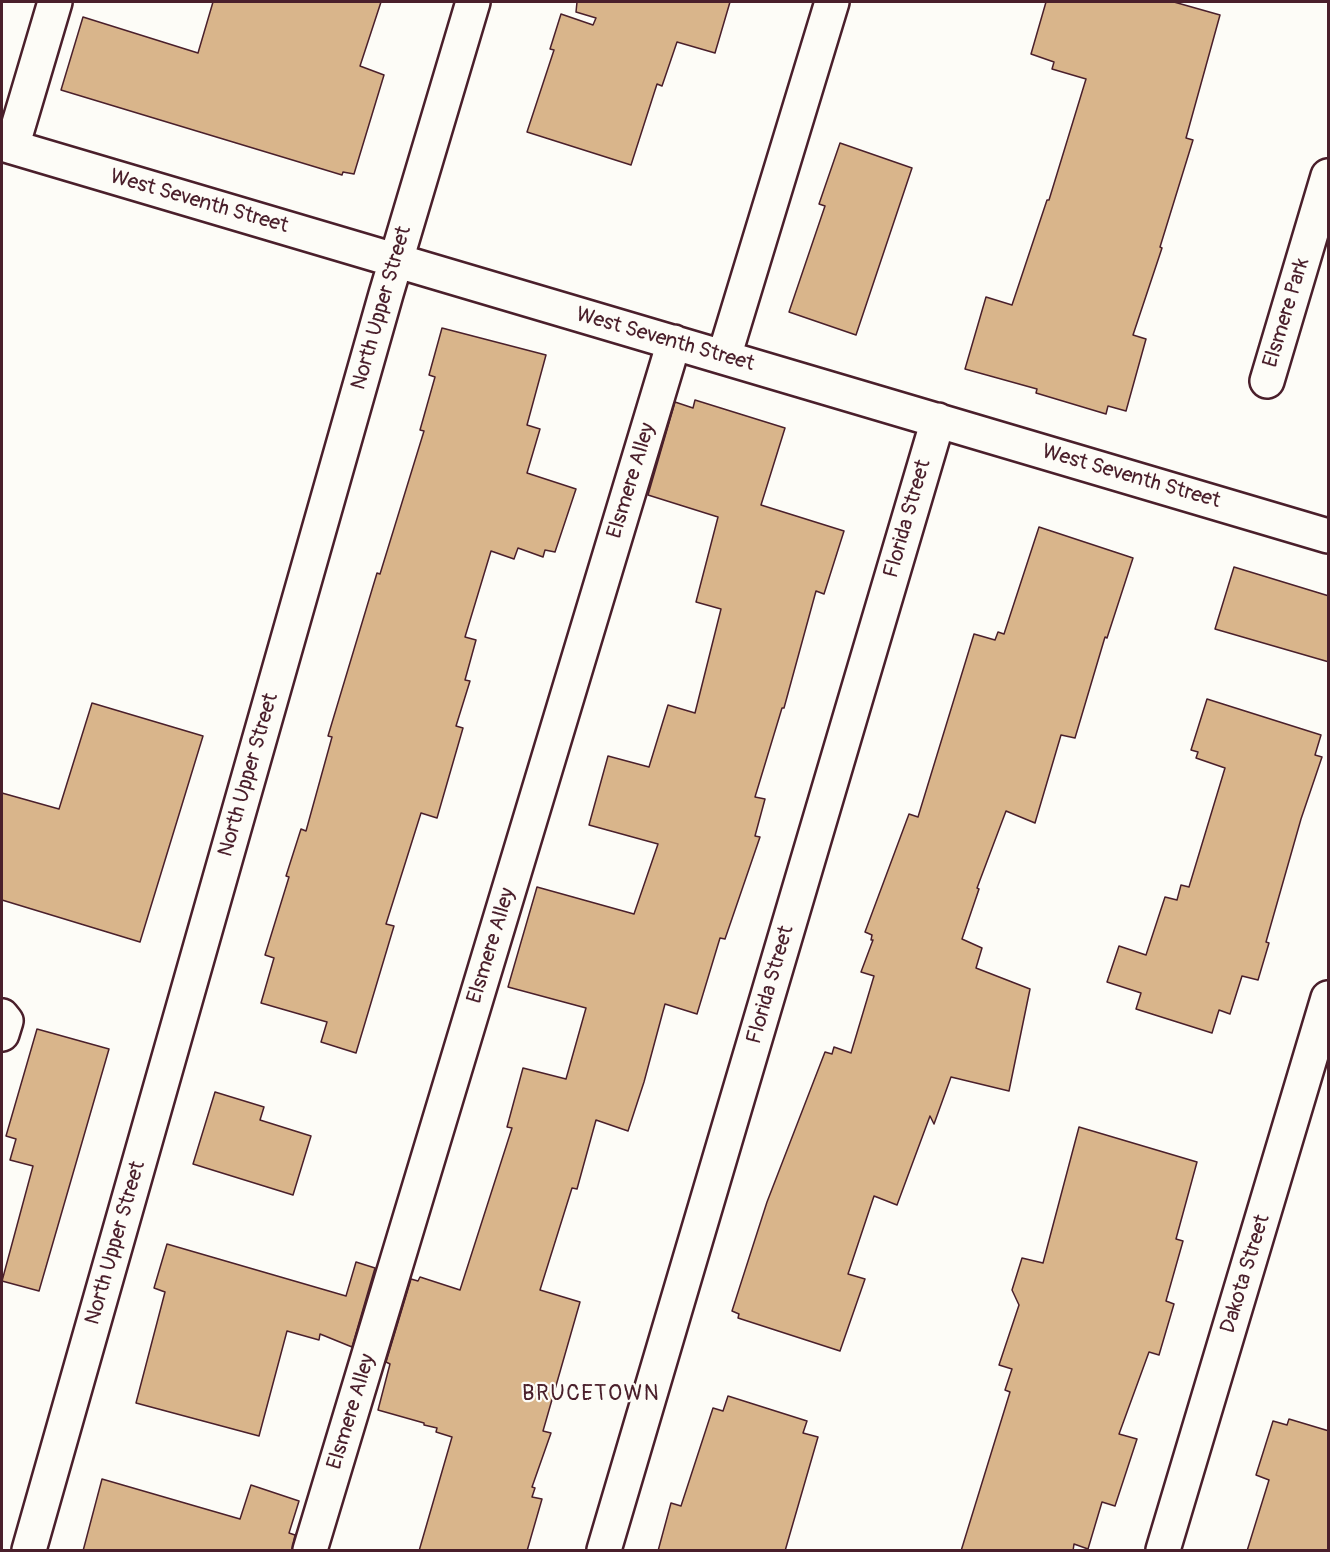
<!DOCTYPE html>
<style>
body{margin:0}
#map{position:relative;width:1330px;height:1552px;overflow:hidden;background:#fdfcf7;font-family:Pangolin,sans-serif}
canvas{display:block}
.frame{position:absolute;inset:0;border:3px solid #4a1f2b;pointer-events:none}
</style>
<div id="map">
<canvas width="1330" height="1552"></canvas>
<div class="frame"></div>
</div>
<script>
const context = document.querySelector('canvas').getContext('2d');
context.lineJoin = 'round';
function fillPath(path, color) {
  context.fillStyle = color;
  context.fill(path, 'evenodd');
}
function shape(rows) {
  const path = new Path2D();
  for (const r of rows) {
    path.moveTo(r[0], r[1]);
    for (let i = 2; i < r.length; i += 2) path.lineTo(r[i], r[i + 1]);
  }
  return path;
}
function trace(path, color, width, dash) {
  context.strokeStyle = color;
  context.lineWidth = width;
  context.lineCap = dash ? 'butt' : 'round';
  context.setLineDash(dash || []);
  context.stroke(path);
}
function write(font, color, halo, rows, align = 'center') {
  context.font = font + ' Pangolin,sans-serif';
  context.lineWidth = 4.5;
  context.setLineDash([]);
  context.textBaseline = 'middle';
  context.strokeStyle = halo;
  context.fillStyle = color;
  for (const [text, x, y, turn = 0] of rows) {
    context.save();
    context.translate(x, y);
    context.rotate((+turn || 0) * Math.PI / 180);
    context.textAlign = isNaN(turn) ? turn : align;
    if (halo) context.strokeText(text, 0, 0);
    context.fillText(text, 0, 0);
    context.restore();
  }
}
const building = shape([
 [213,2,381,2,360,66,384,75,354,174,343,172,342,175,61,90,83,17,198,53,213,2],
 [577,2,730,2,715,53,677,42,662,86,657,84,631,165,527,132,554,50,550,49,561,14,593,25,596,18,576,12,577,2],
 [1046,2,1174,2,1220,15,1186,138,1193,140,1160,247,1162,248,1133,335,1146,339,1126,411,1108,406,1106,414,1036,393,1037,389,965,369,986,297,1012,305,1047,200,1049,200,1086,79,1052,69,1054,62,1031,54,1046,2],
 [840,143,912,168,856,335,789,312,825,206,819,204,840,143],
 [442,328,546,355,527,425,540,429,527,473,576,489,555,552,545,550,543,557,518,548,514,559,491,551,465,637,476,640,465,680,470,681,456,726,463,728,437,818,421,813,386,924,394,926,356,1053,321,1042,327,1022,261,1003,274,958,265,955,289,877,286,876,301,829,306,831,332,737,328,736,377,573,380,574,424,431,420,430,435,377,429,375,442,328],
 [695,400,785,428,761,505,844,531,824,594,816,591,784,708,782,708,755,797,765,799,755,836,760,837,725,939,720,938,697,1014,665,1004,644,1082,628,1131,596,1120,577,1189,572,1188,540,1290,580,1302,543,1431,551,1433,532,1487,535,1488,532,1497,542,1499,527,1551,419,1551,452,1437,436,1432,437,1428,424,1425,424,1423,378,1410,390,1364,386,1362,411,1279,418,1281,420,1277,460,1290,512,1128,507,1127,523,1068,566,1079,586,1008,508,987,537,887,634,914,658,844,589,825,608,756,649,767,668,705,695,713,721,609,696,602,718,517,648,495,675,402,693,408,695,400],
 [1039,527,1133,558,1107,638,1105,637,1075,738,1061,735,1035,823,1006,811,977,888,979,889,962,939,982,948,976,968,1030,989,1009,1091,951,1077,934,1124,930,1116,897,1205,874,1196,848,1274,865,1279,840,1351,738,1318,739,1314,732,1311,767,1202,825,1052,832,1054,834,1047,851,1053,874,976,861,972,873,940,871,940,872,935,865,932,909,814,918,817,974,634,995,640,998,632,1004,634,1039,527],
 [1234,567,1329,596,1329,662,1215,629,1234,567],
 [1207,699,1321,735,1315,755,1322,757,1301,819,1266,942,1269,943,1258,980,1242,976,1230,1014,1219,1010,1212,1033,1136,1009,1141,993,1107,982,1119,946,1146,955,1165,897,1177,900,1181,885,1189,887,1225,768,1196,758,1198,752,1191,750,1207,699],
 [92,703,203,736,140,942,2,900,2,793,59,809,92,703],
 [37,1029,109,1049,39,1291,2,1281,33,1166,10,1160,16,1139,6,1136,37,1029],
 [215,1092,264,1107,260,1120,311,1136,293,1195,193,1164,215,1092],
 [1079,1127,1197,1162,1176,1239,1183,1241,1166,1301,1174,1304,1159,1355,1149,1352,1119,1434,1137,1439,1115,1506,1102,1502,1088,1549,1074,1544,1073,1551,961,1551,1010,1392,1005,1390,1012,1369,999,1365,1019,1305,1012,1290,1022,1258,1043,1263,1079,1127],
 [167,1244,346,1296,356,1262,375,1268,352,1347,320,1334,319,1340,287,1331,259,1436,136,1403,165,1292,154,1288,167,1244],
 [728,1396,807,1421,803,1433,818,1437,785,1551,658,1551,671,1503,681,1506,713,1408,723,1411,728,1396],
 [1289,1419,1329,1431,1329,1551,1247,1551,1269,1480,1256,1475,1273,1421,1287,1425,1289,1419],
 [102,1479,240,1519,251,1485,299,1501,289,1533,295,1535,292,1551,83,1551,102,1479]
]);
const minor = shape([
 [2,144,1328,536],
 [12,147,55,2],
 [724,357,832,2],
 [1267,381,1328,176],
 [2,1016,6,1021,2,1034],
 [29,1550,386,294,473,2],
 [310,1550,674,342],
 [604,1550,938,420],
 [1163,1550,1328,998]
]);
const streetNames = [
 ["West Seventh Street",199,202,16],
 ["North Upper Street",382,308,-74],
 ["Elsmere Park",1287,313,-73],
 ["West Seventh Street",665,340,16],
 ["West Seventh Street",1131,477,16],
 ["Elsmere Alley",632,481,-73],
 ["Florida Street",908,519,-74],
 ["North Upper Street",249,775,-74],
 ["Elsmere Alley",492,946,-73],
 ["Florida Street",771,985,-74],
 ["North Upper Street",116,1243,-74],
 ["Dakota Street",1246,1274,-73],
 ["Elsmere Alley",352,1412,-73]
];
const neighbourhoodNames = [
 ["BRUCETOWN",591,1394]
];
fillPath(building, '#d9b58b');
trace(building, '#4a1f2b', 1.5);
trace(minor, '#4a1f2b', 38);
trace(minor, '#fdfcf7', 33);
write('21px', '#4a1f2b', '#fdfcf7', streetNames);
context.letterSpacing = '1.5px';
write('22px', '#4a1f2b', '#fdfcf7', neighbourhoodNames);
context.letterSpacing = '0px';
</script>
